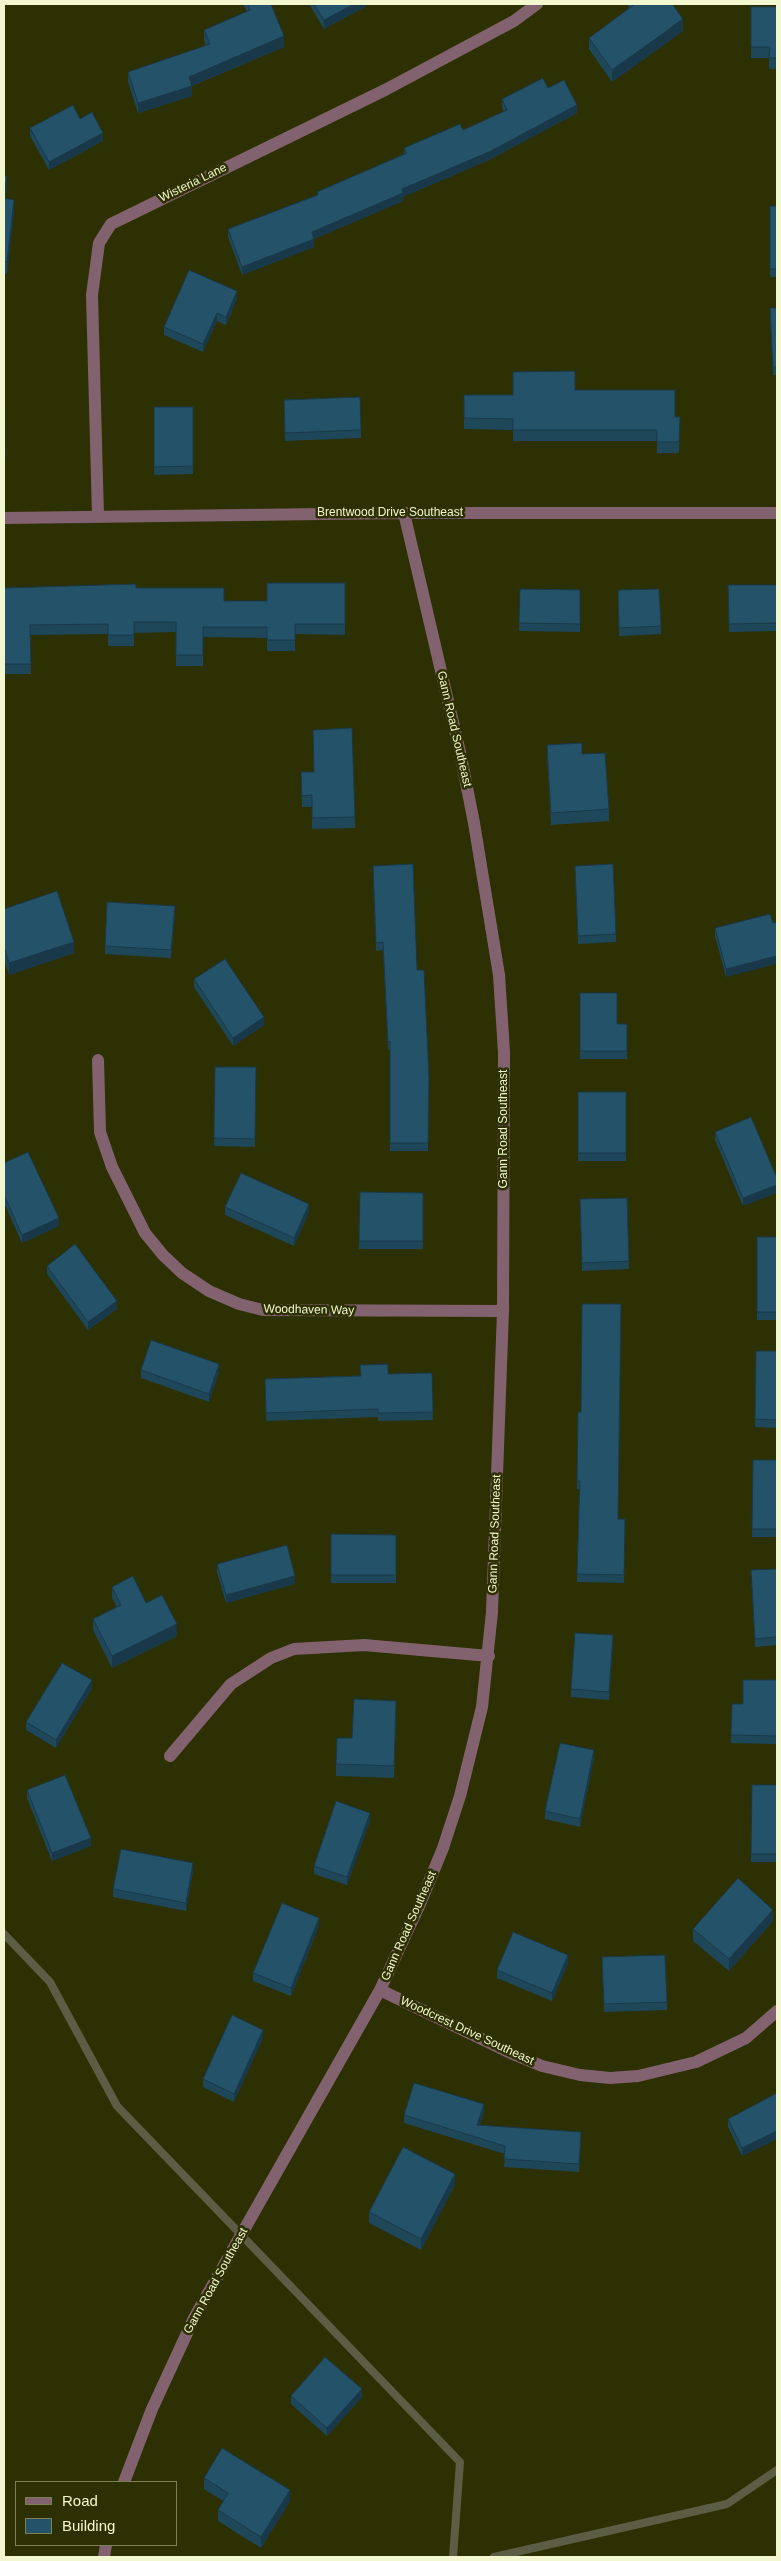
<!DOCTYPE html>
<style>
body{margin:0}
#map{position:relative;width:781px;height:2561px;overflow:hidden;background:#2d3002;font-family:Helvetica,sans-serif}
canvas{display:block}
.frame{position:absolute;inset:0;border:5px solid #f3f7cf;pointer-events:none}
.legend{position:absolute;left:15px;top:2481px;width:162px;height:65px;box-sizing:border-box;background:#2d3002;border:1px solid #7c8054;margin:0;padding:6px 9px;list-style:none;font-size:15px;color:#f3f7cf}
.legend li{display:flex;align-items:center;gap:10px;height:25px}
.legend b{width:25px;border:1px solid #7c8054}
</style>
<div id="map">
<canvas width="781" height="2561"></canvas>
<div class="frame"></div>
<ul class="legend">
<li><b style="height:6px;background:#836270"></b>Road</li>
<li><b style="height:14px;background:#245269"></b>Building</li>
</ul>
</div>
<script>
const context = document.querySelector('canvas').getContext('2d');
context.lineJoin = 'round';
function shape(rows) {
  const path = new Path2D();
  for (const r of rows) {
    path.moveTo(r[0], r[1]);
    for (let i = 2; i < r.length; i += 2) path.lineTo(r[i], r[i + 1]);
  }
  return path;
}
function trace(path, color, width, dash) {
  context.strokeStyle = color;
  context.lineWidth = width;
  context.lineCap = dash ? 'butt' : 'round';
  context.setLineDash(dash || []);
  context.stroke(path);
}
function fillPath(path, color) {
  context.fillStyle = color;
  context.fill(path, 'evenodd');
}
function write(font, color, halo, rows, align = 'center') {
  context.font = font + ' Helvetica,sans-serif';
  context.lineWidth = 5;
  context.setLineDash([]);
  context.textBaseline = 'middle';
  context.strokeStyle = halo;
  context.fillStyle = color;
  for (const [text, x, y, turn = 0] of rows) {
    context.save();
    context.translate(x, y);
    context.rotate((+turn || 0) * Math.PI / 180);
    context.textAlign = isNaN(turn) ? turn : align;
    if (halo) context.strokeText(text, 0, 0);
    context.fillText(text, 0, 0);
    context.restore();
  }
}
const stream = shape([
 [4,1934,50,1982,117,2106,460,2462,453,2557],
 [494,2557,727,2504,777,2470]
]);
const minor = shape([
 [98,516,92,295,99,243,111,224,385,90,514,21,537,4],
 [4,518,404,513,777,513],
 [98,1060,100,1132,112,1167,145,1233,163,1255,182,1273,209,1291,239,1304,263,1310,503,1311],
 [170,1756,231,1684,271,1658,294,1649,364,1645,489,1656],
 [380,1990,513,2054,542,2066,580,2075,610,2078,638,2076,696,2062,746,2038,777,2011],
 [124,2482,152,2409,194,2318,380,1990,420,1904,443,1848,460,1796,482,1707,492,1612,503,1311,504,1052,499,975,474,823,460,752,404,513],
 [104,2557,106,2545]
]);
const wall = shape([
 [243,4,271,4,284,47,192,86,192,96,138,113,128,82,128,72,206,46,204,40,204,30,247,12],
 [309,4,365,4,365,7,324,29],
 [628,4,672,4,683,31,612,82,589,49,589,38,629,8],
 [751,7,777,7,777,69,769,69,769,58,751,58],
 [548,88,577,113,489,160,403,197,403,201,314,239,314,247,242,275,228,237,228,229,317,195,317,192,404,154,404,148,463,130,504,112,502,107,502,99],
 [30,128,103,141,49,170,30,136],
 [4,176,7,188,5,198,14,211,7,274,4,274],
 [770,206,777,206,777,277,770,277],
 [237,299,226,325,217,321,203,352,164,335,164,327],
 [777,308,777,375,773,375,770,317],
 [4,338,5,459,5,470,4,470],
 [575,390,675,417,680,417,679,453,657,453,657,441,513,441,513,430,464,429,464,418,513,395],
 [154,407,193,407,193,474,154,475],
 [284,408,361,430,361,438,285,441],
 [345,583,345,635,295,634,295,651,267,651,267,638,203,637,203,666,176,666,176,632,134,633,134,646,108,646,108,634,30,635,31,674,4,674,4,588,136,588,224,601,267,601],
 [728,585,777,585,777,631,729,632],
 [520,589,580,590,580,632,519,631],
 [618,598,661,626,661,634,619,636],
 [547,745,582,754,609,809,609,821,551,825,547,757],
 [301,772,355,817,355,828,312,829,312,807,302,807],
 [373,874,417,970,429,1078,428,1151,390,1151,390,1049,388,1050,383,950,376,951],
 [575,874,616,934,616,942,578,944],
 [4,909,74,953,9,975,4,959],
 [175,914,171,958,105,954,105,946],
 [773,923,726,977,715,936,715,928],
 [194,979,264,1025,233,1046,194,987],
 [580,993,617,1024,627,1024,627,1059,580,1059],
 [215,1067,256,1067,255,1147,214,1146],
 [578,1092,626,1092,626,1161,578,1161],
 [751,1117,743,1206,715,1140,715,1132],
 [4,1163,59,1226,22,1243,4,1203],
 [360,1192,423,1193,423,1249,359,1249],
 [627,1198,629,1269,582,1271,580,1199],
 [225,1207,309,1212,294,1246,225,1215],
 [757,1237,777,1237,777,1320,757,1320],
 [47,1266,117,1309,88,1330,47,1274],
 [756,1351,777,1351,777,1428,755,1427],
 [141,1370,219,1372,209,1402,141,1378],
 [432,1373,433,1420,378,1421,378,1417,266,1421,265,1379],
 [578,1412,618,1519,625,1519,624,1583,577,1582,579,1489,577,1489],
 [753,1460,777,1460,777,1537,752,1537],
 [331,1534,396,1535,396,1583,331,1583],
 [217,1564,295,1584,226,1603,217,1572],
 [777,1569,777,1645,755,1647,751,1570],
 [112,1587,146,1603,177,1636,112,1668,93,1630,93,1619,117,1607,112,1598],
 [613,1644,609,1700,571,1697,571,1689],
 [777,1680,777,1744,731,1743,732,1704,743,1704],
 [92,1688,56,1748,26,1730,26,1722],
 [396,1713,394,1778,336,1776,336,1764,352,1738],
 [594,1758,580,1827,545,1819,545,1811],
 [752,1785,777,1785,777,1862,751,1862],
 [27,1790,91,1846,52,1861,27,1798],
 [370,1821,347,1885,314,1874,314,1866],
 [193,1871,186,1911,113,1897,113,1889],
 [773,1921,729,1971,693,1941,693,1929],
 [319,1926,291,1996,253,1981,253,1973],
 [568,1963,552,2001,497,1978,497,1970],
 [602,1965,667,2002,667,2010,604,2012],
 [263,2038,234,2102,203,2087,203,2079],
 [777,2093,777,2139,742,2156,728,2127,728,2119],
 [484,2113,479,2126,581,2140,579,2172,504,2167,505,2154,404,2123,404,2115],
 [455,2185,421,2250,369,2223,369,2212],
 [291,2396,362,2397,327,2436,291,2404],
 [204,2478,290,2501,261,2548,218,2521,218,2510,223,2501,204,2489]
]);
const shadedWall = shape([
 [354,4,365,4,365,7,324,29,324,20],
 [683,19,683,31,612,82,612,70],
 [284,36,284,47,191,86,192,86,192,96,138,113,138,103,189,77],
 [577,105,577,113,489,160,403,197,403,201,314,239,314,247,242,275,242,267,312,232],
 [103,133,103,141,49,170,49,162],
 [7,176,7,188,4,209,4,197],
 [14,200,14,211,7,274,7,262],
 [237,291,237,299,226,325,226,317],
 [217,313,217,321,203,352,203,344],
 [175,906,175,914,171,958,171,950],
 [74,942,74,953,9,975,9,963],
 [777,956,777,964,726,977,726,969],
 [264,1017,264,1025,233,1046,233,1038],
 [777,1185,777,1193,743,1206,743,1198],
 [309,1204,309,1212,294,1246,294,1238],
 [59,1218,59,1226,22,1243,22,1235],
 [117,1301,117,1309,88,1330,88,1322],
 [219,1364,219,1372,209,1402,209,1394],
 [295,1576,295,1584,226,1603,226,1595],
 [177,1624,177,1636,112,1668,112,1656],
 [613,1635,613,1644,609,1700,609,1692],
 [92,1680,92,1688,56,1748,56,1740],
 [594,1750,594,1758,580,1827,580,1819],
 [370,1813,370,1821,347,1885,347,1877],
 [91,1838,91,1846,52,1861,52,1853],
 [193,1863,193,1871,186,1911,186,1903],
 [773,1910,773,1921,729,1971,729,1959],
 [319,1918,319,1926,291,1996,291,1988],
 [568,1955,568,1963,552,2001,552,1993],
 [263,2030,263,2038,234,2102,234,2094],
 [484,2104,484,2113,477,2133,477,2125],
 [777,2131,777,2139,742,2156,742,2148],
 [455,2174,455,2185,421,2250,421,2239],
 [362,2389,362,2397,327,2436,327,2428],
 [290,2490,290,2501,261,2548,261,2537]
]);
const building = shape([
 [248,4,271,4,284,36,189,77,192,86,138,103,128,72,210,44,204,30,250,10,248,4],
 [314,4,354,4,324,20,314,4],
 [634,4,672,4,683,19,612,70,589,38,635,4,634,4],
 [751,7,777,7,777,58,769,58,770,47,751,47,751,7],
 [543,78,548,88,564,80,577,105,489,152,402,189,403,193,312,232,314,239,242,267,228,229,318,195,317,192,407,153,404,148,460,124,463,130,507,110,502,99,543,78],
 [73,105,80,119,92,112,103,133,49,162,30,128,73,105],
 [4,176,7,176,4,197,4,176],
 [4,198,14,200,7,262,4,262,4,198],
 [770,206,777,206,777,269,770,269,770,206],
 [189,270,237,291,226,317,217,313,203,344,164,327,189,270],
 [770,308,777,308,777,367,773,367,770,308],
 [4,338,5,459,4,459,4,338],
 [575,371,575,390,675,390,675,417,680,417,679,442,657,442,657,430,513,430,513,419,464,418,464,395,513,395,513,372,575,371],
 [360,397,361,430,285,433,284,400,360,397],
 [154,407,193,407,193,466,154,467,154,407],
 [267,583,345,583,345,624,295,624,295,640,267,640,267,627,203,627,203,655,176,655,176,622,134,622,134,635,108,635,108,624,30,625,31,664,4,664,4,588,136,584,136,588,224,588,224,601,267,601,267,583],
 [728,585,777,585,777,623,729,624,728,585],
 [520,589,580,590,580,624,519,623,520,589],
 [659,589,661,626,619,628,618,590,659,589],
 [352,728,355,817,312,818,312,795,302,796,301,772,314,772,313,730,352,728],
 [582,743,582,754,605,753,609,809,551,813,547,745,582,743],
 [413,864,417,970,424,970,429,1078,428,1143,390,1143,390,1041,388,1042,383,942,376,943,373,866,413,864],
 [613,864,616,934,578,936,575,866,613,864],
 [57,891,74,942,9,963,4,947,4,909,57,891],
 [107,902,175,906,171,950,105,946,107,902],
 [770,914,773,923,777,922,777,956,726,969,715,928,770,914],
 [225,959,264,1017,233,1038,194,979,225,959],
 [580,993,617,993,617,1024,627,1024,627,1051,580,1051,580,993],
 [215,1067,256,1067,255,1139,214,1138,215,1067],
 [578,1092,626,1092,626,1153,578,1153,578,1092],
 [751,1117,777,1178,777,1185,743,1198,715,1132,751,1117],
 [28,1152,59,1218,22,1235,4,1195,4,1163,28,1152],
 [241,1173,309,1204,294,1238,225,1207,241,1173],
 [360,1192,423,1193,423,1241,359,1241,360,1192],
 [627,1198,629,1261,582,1263,580,1199,627,1198],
 [757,1237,777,1237,777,1312,757,1312,757,1237],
 [75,1244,117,1301,88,1322,47,1266,75,1244],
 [582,1304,621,1304,618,1519,625,1519,624,1575,577,1574,580,1481,577,1481,578,1412,581,1412,582,1304],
 [151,1340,219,1364,209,1394,141,1370,151,1340],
 [756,1351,777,1351,777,1420,755,1419,756,1351],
 [388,1364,388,1374,432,1373,433,1412,378,1413,378,1409,266,1413,265,1379,361,1376,360,1365,388,1364],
 [753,1460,777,1460,777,1529,752,1529,753,1460],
 [331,1534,396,1535,396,1575,331,1575,331,1534],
 [287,1545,295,1576,226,1595,217,1564,287,1545],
 [777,1569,777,1637,755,1639,751,1570,777,1569],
 [133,1576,146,1603,162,1595,177,1624,112,1656,93,1619,121,1605,112,1587,133,1576],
 [575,1633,613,1635,609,1692,571,1689,575,1633],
 [62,1663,92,1680,56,1740,26,1722,62,1663],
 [743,1680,777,1680,777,1736,731,1735,732,1704,743,1704,743,1680],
 [354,1699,396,1701,394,1766,336,1764,337,1738,352,1738,354,1699],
 [560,1743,594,1750,580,1819,545,1811,560,1743],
 [65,1775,91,1838,52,1853,27,1790,65,1775],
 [752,1785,777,1785,777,1854,751,1854,752,1785],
 [336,1801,370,1813,347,1877,314,1866,336,1801],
 [121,1849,193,1863,186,1903,113,1889,121,1849],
 [738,1878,773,1910,729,1959,693,1929,738,1878],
 [282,1903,319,1918,291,1988,253,1973,282,1903],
 [513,1932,568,1955,552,1993,497,1970,513,1932],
 [665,1955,667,2002,604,2004,602,1957,665,1955],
 [232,2015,263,2030,234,2094,203,2079,232,2015],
 [414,2083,484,2104,477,2125,581,2132,579,2164,504,2159,505,2146,404,2115,414,2083],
 [777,2093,777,2131,742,2148,728,2119,777,2093],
 [403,2147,455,2174,421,2239,369,2212,403,2147],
 [325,2357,362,2389,327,2428,291,2396,325,2357],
 [222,2448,290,2490,261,2537,218,2510,228,2493,204,2478,222,2448]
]);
const streetNames = [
 ["Wisteria Lane",193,183,-26],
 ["Brentwood Drive Southeast",390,513],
 ["Gann Road Southeast",454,729,77],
 ["Gann Road Southeast",504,1129,-90],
 ["Woodhaven Way",309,1310,1],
 ["Gann Road Southeast",495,1534,-88],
 ["Gann Road Southeast",409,1926,-66],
 ["Woodcrest Drive Southeast",467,2031,25],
 ["Gann Road Southeast",216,2281,-61]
];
trace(stream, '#5b5e45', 8);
trace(minor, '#836270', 12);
fillPath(wall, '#1f475a');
fillPath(shadedWall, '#19394a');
fillPath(building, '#245269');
trace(building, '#19394a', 1);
write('12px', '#f3f7cf', '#2d3002', streetNames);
</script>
